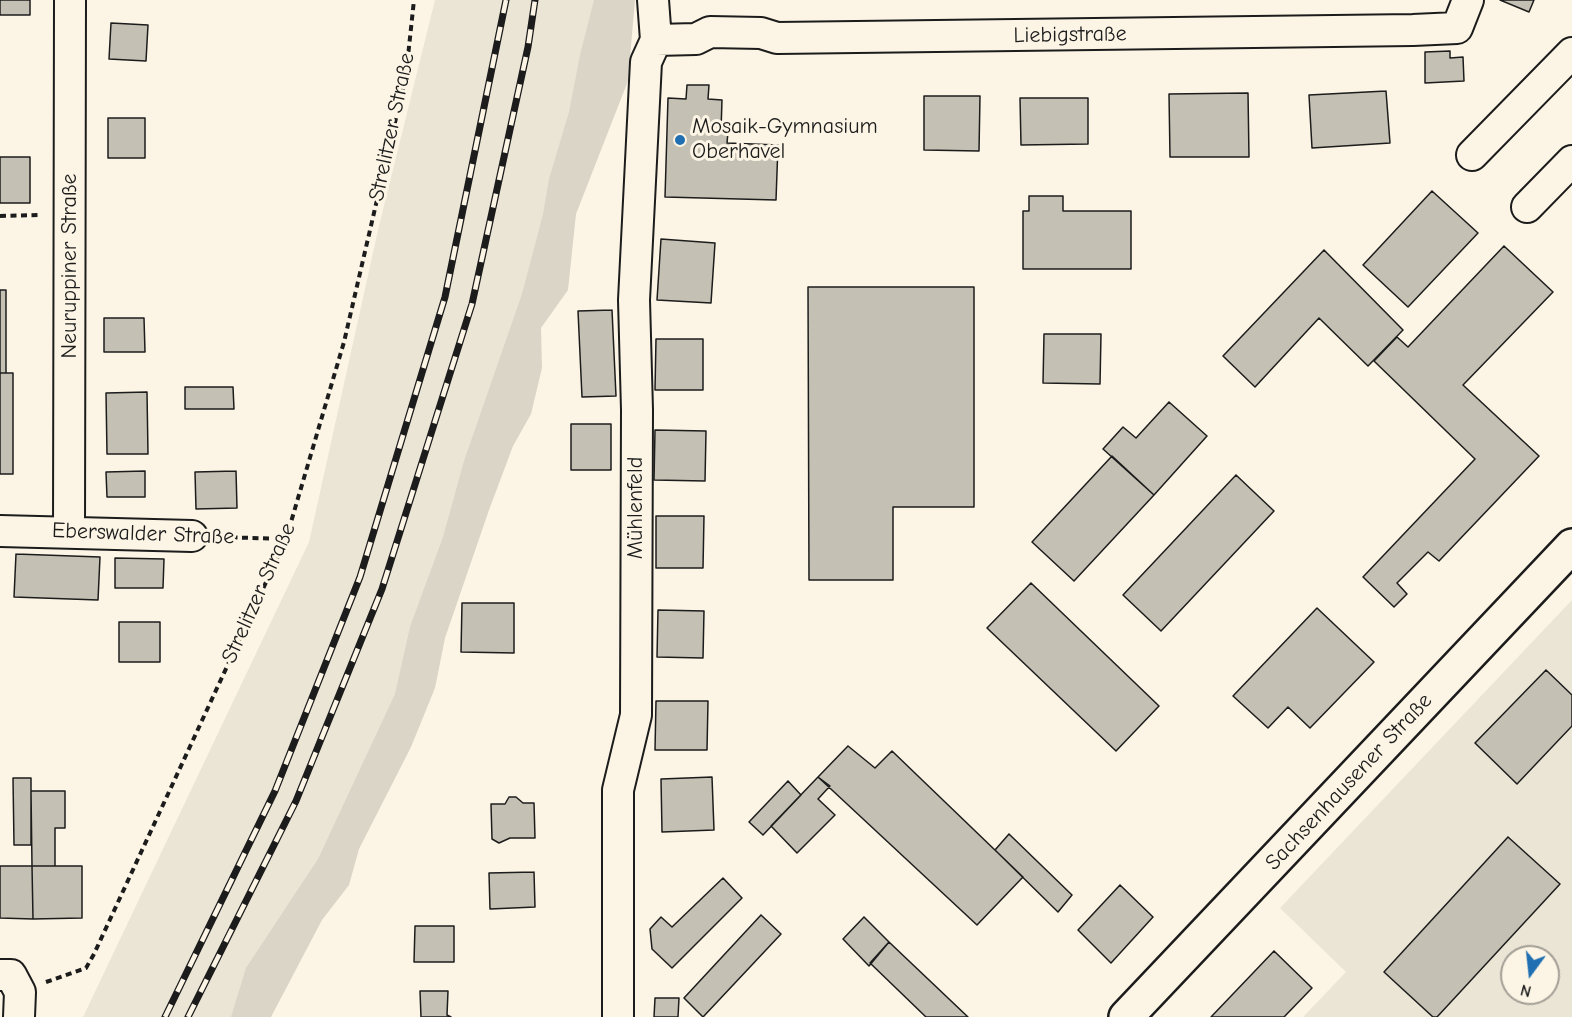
<!DOCTYPE html>
<meta charset="utf-8">
<style>
body{margin:0}
#map{position:relative;width:1572px;height:1017px;overflow:hidden;background:#fcf5e5;font-family:"Comic Neue",sans-serif}
canvas{display:block}
.north{position:absolute;left:1500px;top:945px;width:60px;height:60px;box-sizing:border-box;background:#fcf5e5;border:2px solid #a29e95;border-radius:50%;rotate:195deg;font-size:16px;font-weight:700;line-height:24px;text-align:center;color:#1c1c1c}
.north::after{content:'';display:block;margin:auto;width:21px;height:27px;background:#1f6fb2;clip-path:polygon(50% 0,100% 100%,50% 72%,0 100%)}
</style>
<div id="map">
<canvas width="1572" height="1017"></canvas>
<div class="north">N</div>
</div>
<script>
const context = document.querySelector('canvas').getContext('2d');
context.lineJoin = 'round';
function fillPath(path, color) {
  context.fillStyle = color;
  context.fill(path, 'evenodd');
}
function shape(rows) {
  const path = new Path2D();
  for (const r of rows) {
    path.moveTo(r[0], r[1]);
    for (let i = 2; i < r.length; i += 2) path.lineTo(r[i], r[i + 1]);
  }
  return path;
}
function trace(path, color, width, dash) {
  context.strokeStyle = color;
  context.lineWidth = width;
  context.lineCap = dash ? 'butt' : 'round';
  context.setLineDash(dash || []);
  context.stroke(path);
}
function write(font, color, halo, rows, align = 'center') {
  context.font = font + ' "Comic Neue",sans-serif';
  context.lineWidth = 6;
  context.setLineDash([]);
  context.textBaseline = 'middle';
  context.strokeStyle = halo;
  context.fillStyle = color;
  for (const [text, x, y, turn = 0] of rows) {
    context.save();
    context.translate(x, y);
    context.rotate((+turn || 0) * Math.PI / 180);
    context.textAlign = isNaN(turn) ? turn : align;
    if (halo) context.strokeText(text, 0, 0);
    context.fillText(text, 0, 0);
    context.restore();
  }
}
const built = shape([
 [435,0,613,0,371,793,261,1017,83,1017,309,542,378,230],
 [1572,600,1572,1017,1303,1017,1346,972,1280,908],
 [1512,957,1548,957,1548,993,1512,993]
]);
const green = shape([
 [594,0,635,0,628,81,576,214,568,290,541,328,542,368,531,414,513,446,489,510,445,638,435,688,411,747,359,849,349,885,322,920,271,1017,231,1017,246,968,318,859,395,694,410,627,443,537,464,461,522,294,543,214,549,179,569,112,580,55]
]);
const building = shape([
 [0,0,30,0,30,15,0,15,0,0],
 [1500,0,1534,0,1529,12,1500,0],
 [111,23,148,25,146,61,109,59,111,23],
 [1450,51,1450,58,1463,57,1464,81,1425,83,1425,52,1450,51],
 [687,85,709,85,708,99,722,100,721,131,728,132,727,143,778,145,776,200,665,197,668,98,686,99,687,85],
 [1386,91,1390,143,1312,148,1309,95,1386,91],
 [1248,93,1249,157,1170,157,1169,94,1248,93],
 [924,96,980,96,979,151,924,150,924,96],
 [1020,98,1088,98,1088,144,1021,145,1020,98],
 [108,118,145,118,145,158,108,158,108,118],
 [0,157,30,157,30,203,0,203,0,157],
 [1432,191,1478,233,1408,307,1363,265,1432,191],
 [1029,196,1063,196,1063,211,1131,211,1131,269,1023,269,1023,211,1029,211,1029,196],
 [661,239,715,243,711,303,657,300,661,239],
 [1504,246,1553,292,1463,385,1539,456,1439,561,1428,552,1397,583,1407,594,1394,607,1363,577,1475,459,1374,361,1397,337,1408,347,1504,246],
 [1324,250,1403,330,1368,366,1319,318,1255,387,1223,356,1324,250],
 [808,287,974,287,974,507,893,507,893,580,809,580,808,287],
 [0,290,6,290,6,373,0,373,0,290],
 [612,310,616,396,582,397,578,311,612,310],
 [104,318,144,318,145,352,104,352,104,318],
 [1044,334,1101,334,1100,384,1043,383,1044,334],
 [656,339,703,339,703,390,655,390,656,339],
 [0,373,13,373,13,474,0,474,0,373],
 [185,387,233,387,234,409,185,409,185,387],
 [147,392,148,454,107,454,106,393,147,392],
 [1169,402,1207,436,1154,495,1103,449,1123,427,1136,438,1169,402],
 [571,424,611,424,611,470,571,470,571,424],
 [655,430,706,431,705,481,654,480,655,430],
 [1112,456,1154,495,1074,581,1032,542,1112,456],
 [145,471,145,497,107,497,106,472,145,471],
 [236,471,237,508,196,509,195,472,236,471],
 [1236,475,1274,511,1161,631,1123,595,1236,475],
 [656,516,704,516,703,568,656,568,656,516],
 [16,554,100,557,98,600,14,597,16,554],
 [115,558,164,559,163,588,115,588,115,558],
 [1031,583,1159,706,1116,751,987,628,1031,583],
 [462,603,514,603,514,653,461,652,462,603],
 [1317,608,1374,662,1310,728,1288,707,1268,728,1233,696,1317,608],
 [658,610,704,611,703,658,657,657,658,610],
 [119,622,160,622,160,662,119,662,119,622],
 [1546,670,1572,695,1572,726,1517,784,1475,743,1546,670],
 [656,701,708,701,707,750,655,750,656,701],
 [848,746,875,768,892,751,1023,877,977,925,818,777,848,746],
 [712,777,714,830,662,832,661,779,712,777],
 [818,777,830,786,818,799,835,815,797,853,771,826,818,777],
 [13,778,31,778,31,845,14,845,13,778],
 [788,781,801,795,763,835,749,822,788,781],
 [31,791,65,791,65,828,55,828,55,866,32,866,31,791],
 [509,797,516,797,523,803,534,803,535,838,510,838,499,843,492,839,491,804,505,804,509,797],
 [1009,834,1072,895,1058,912,995,850,1009,834],
 [1508,837,1560,884,1437,1017,1433,1017,1384,972,1508,837],
 [0,866,32,866,33,919,0,918,0,866],
 [32,866,82,866,82,918,33,919,32,866],
 [534,872,535,907,490,909,489,873,534,872],
 [723,878,742,898,672,968,652,949,650,929,661,917,672,927,723,878],
 [1120,885,1153,917,1111,963,1078,930,1120,885],
 [761,915,781,934,703,1017,684,998,761,915],
 [864,917,889,942,869,966,843,939,864,917],
 [415,926,454,926,454,962,414,962,415,926],
 [889,942,968,1017,926,1017,870,963,889,942],
 [1274,951,1312,988,1284,1017,1211,1017,1274,951],
 [420,991,448,991,447,1015,451,1017,421,1017,420,991],
 [655,998,679,998,678,1017,654,1017,655,998]
]);
const path = shape([
 [0,216,41,215],
 [221,537,286,539],
 [46,982,86,968,94,954,286,539,344,342,406,75,414,0]
]);
const minor = shape([
 [656,40,696,39,710,32,761,33,777,38,1413,30,1457,28,1468,0],
 [1472,155,1572,53],
 [1527,207,1572,161],
 [0,531,192,536],
 [69,532,70,0],
 [0,975,11,975,20,992,19,1017],
 [618,1017,618,790,636,715,637,410,634,300,646,62,656,40,653,0]
]);
const major = shape([
 [1126,1017,1572,546]
]);
const rail = shape([
 [165,1017,275,791,360,577,445,297,506,0],
 [188,1017,296,801,382,589,472,304,528,47,535,0]
]);
const markers = [
 [680,140,6,"#1f6fb2"]
];
const streetNames = [
 ["Liebigstraße",1070,35,-1],
 ["Strelitzer Straße",392,127,-78],
 ["Neuruppiner Straße",70,266,-90],
 ["Mühlenfeld",636,508,-90],
 ["Eberswalder Straße",143,534,2],
 ["Strelitzer Straße",259,593,-66],
 ["Sachsenhausener Straße",1349,782,-47]
];
const poiNames = [
 ["Mosaik-Gymnasium",692,127],
 ["Oberhavel",692,152]
];
fillPath(built, '#ebe5d6');
fillPath(green, '#dbd5c8');
fillPath(building, '#c4c0b3');
trace(building, '#1c1c1c', 1.5);
trace(minor, '#1c1c1c', 34);
trace(major, '#1c1c1c', 38);
trace(path, '#1c1c1c', 4, [6, 4.5]);
trace(minor, '#fcf5e5', 30);
trace(major, '#fcf5e5', 33);
trace(rail, '#1c1c1c', 7);
trace(rail, '#fcf5e5', 4.5, [14]);
for (const [x, y, r, color] of markers) {
  const dot = new Path2D();
  dot.arc(x, y, r, 0, 2 * Math.PI);
  context.fillStyle = color;
  context.fill(dot);
  trace(dot, '#fcf5e5', 2);
}
write('22px', '#1c1c1c', '#fcf5e5', streetNames);
write('22px', '#1c1c1c', '#fcf5e5', poiNames, 'left');
</script>
